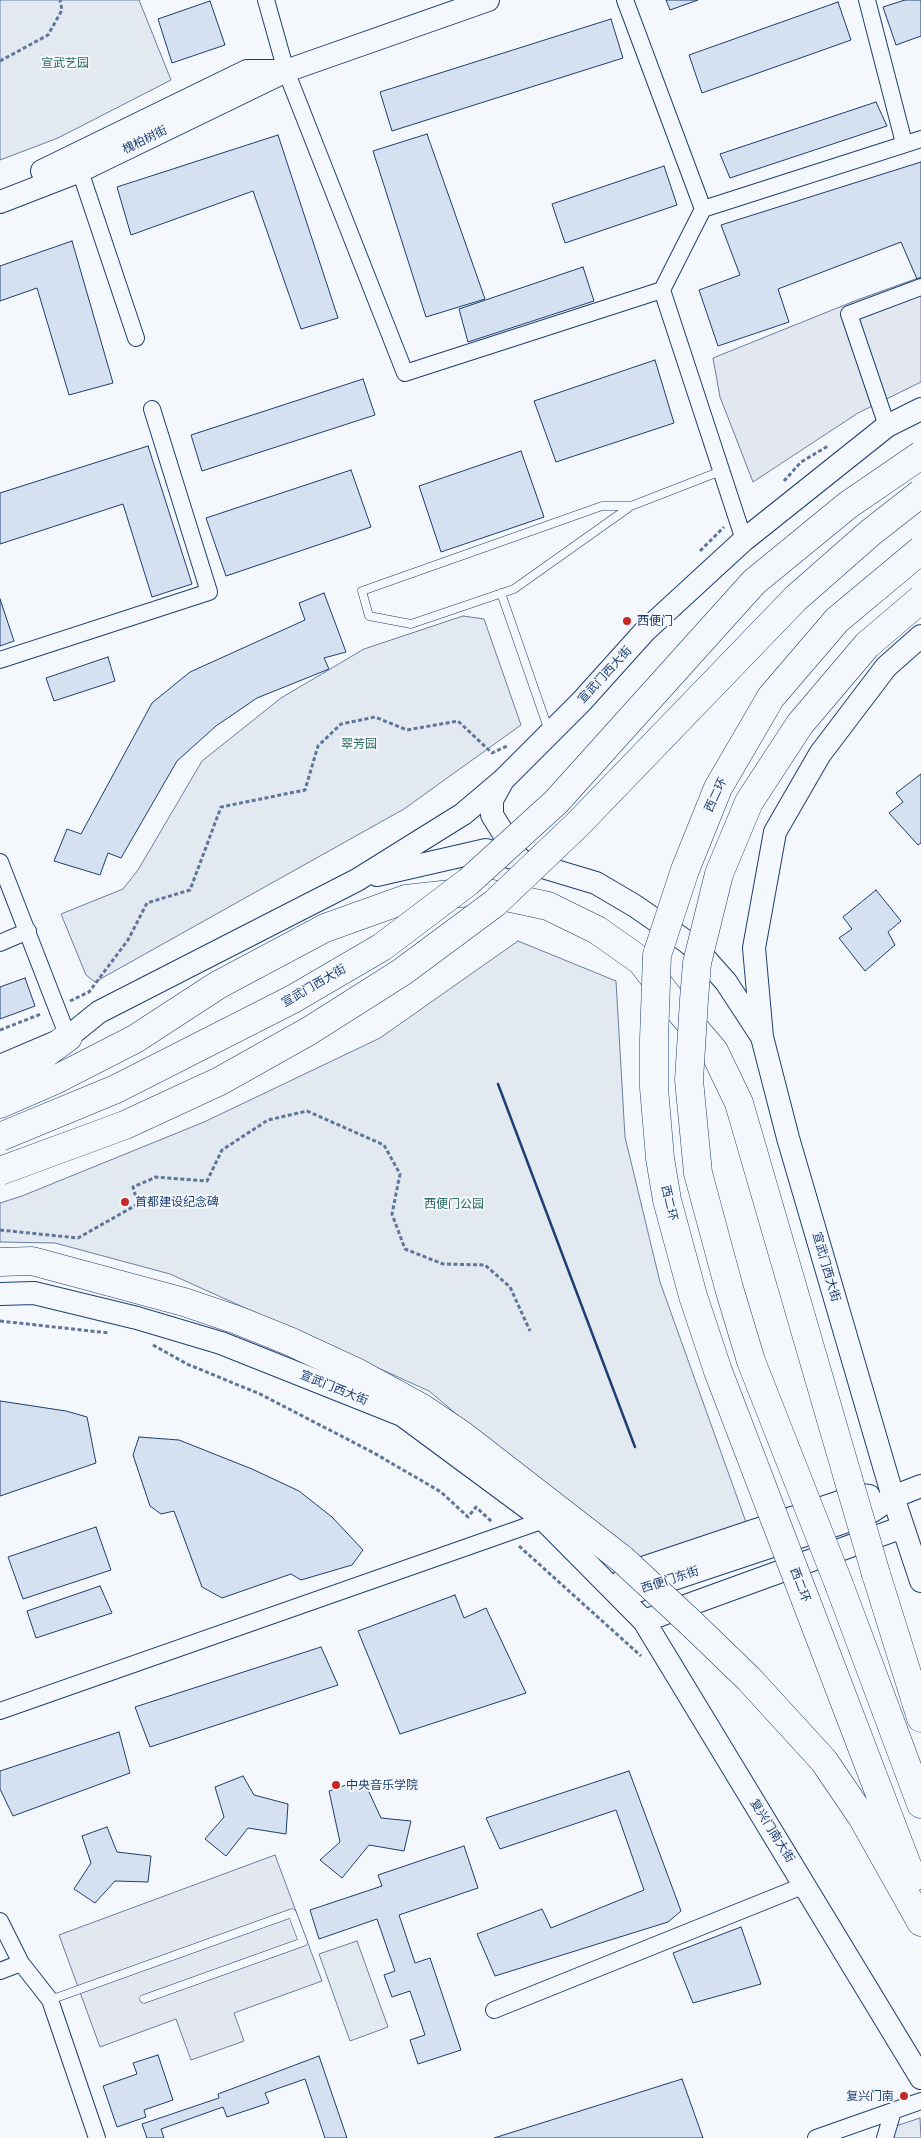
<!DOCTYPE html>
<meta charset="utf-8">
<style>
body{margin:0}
canvas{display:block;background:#f4f7fb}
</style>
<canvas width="921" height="2138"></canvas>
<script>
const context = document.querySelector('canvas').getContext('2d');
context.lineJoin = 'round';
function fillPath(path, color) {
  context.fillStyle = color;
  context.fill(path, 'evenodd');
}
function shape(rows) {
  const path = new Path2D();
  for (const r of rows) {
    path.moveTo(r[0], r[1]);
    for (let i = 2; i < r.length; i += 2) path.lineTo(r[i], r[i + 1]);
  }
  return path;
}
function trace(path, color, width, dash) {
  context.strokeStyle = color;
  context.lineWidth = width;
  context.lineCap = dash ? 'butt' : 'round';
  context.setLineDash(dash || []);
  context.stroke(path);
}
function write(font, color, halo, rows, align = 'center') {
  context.font = font + ' "Work Sans","Noto Sans SC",sans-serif';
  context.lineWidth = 4;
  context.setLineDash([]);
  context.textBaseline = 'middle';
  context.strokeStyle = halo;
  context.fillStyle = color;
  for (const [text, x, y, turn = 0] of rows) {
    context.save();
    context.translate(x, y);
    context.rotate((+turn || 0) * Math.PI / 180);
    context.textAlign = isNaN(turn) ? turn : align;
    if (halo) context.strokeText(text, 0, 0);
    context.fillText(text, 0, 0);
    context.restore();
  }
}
const green = shape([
 [0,0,139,0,171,80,58,138,0,160,0,0],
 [463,616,484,619,521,725,404,809,95,982,86,975,61,914,123,889,138,870,202,761,281,698,364,649,463,616],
 [518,941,616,981,625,1137,660,1282,747,1525,633,1563,429,1391,170,1274,55,1243,0,1242,0,1203,22,1196,204,1122,380,1038,518,941],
 [357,1941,388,2027,350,2041,319,1954,357,1941],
 [920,2118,921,2138,893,2138,896,2126,920,2118]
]);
const parking = shape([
 [921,277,921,382,858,413,753,482,720,397,713,358,857,300,921,277],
 [275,1855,322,1981,234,2013,244,2041,191,2060,176,2019,100,2047,59,1935,275,1855]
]);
const building = shape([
 [666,0,698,0,670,10,666,0],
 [905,0,921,0,921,36,896,45,883,7,905,0],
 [210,1,225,45,172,63,158,19,210,1],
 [838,2,851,40,702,93,689,55,838,2],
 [611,19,623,58,392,131,380,92,611,19],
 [876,102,887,126,730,178,720,154,876,102],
 [427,134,485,299,426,317,373,151,427,134],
 [278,135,338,318,301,329,253,191,131,235,117,187,278,135],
 [921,162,921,277,917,279,901,242,778,289,789,322,718,346,699,290,740,275,721,225,921,162],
 [664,166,677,205,565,243,552,204,664,166],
 [72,241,113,383,69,395,37,288,0,301,0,266,72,241],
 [583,267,594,301,468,342,459,309,583,267],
 [655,360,674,423,556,462,534,401,655,360],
 [363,379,375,415,202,471,191,435,363,379],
 [148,446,192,584,152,597,123,504,0,544,0,493,148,446],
 [521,451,544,517,441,552,419,486,521,451],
 [351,470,371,527,226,576,206,518,351,470],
 [324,593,346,652,324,658,329,669,257,698,216,726,177,761,121,858,108,853,100,875,54,861,67,829,81,834,152,703,190,672,305,620,299,603,324,593],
 [0,599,14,641,0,646,0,599],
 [108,657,115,681,54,701,46,678,108,657],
 [921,774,921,843,918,845,889,813,903,802,896,793,921,774],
 [876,890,901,921,888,932,895,945,865,971,839,938,852,929,843,917,876,890],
 [25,978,35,1006,0,1019,0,987,25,978],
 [0,1401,66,1411,87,1417,96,1463,0,1496,0,1401],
 [139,1437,179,1440,252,1469,299,1491,332,1517,363,1550,352,1565,301,1580,291,1574,222,1598,202,1587,174,1511,161,1514,150,1506,133,1455,139,1437],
 [96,1527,111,1570,23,1599,8,1557,96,1527],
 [100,1586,112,1613,36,1638,27,1611,100,1586],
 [455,1595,464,1618,486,1608,526,1693,400,1734,358,1631,455,1595],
 [321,1647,338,1685,150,1747,135,1707,321,1647],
 [119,1732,130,1773,13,1816,0,1789,0,1771,119,1732],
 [629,1771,681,1911,668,1922,495,1976,477,1934,542,1909,551,1928,644,1890,616,1810,500,1849,486,1818,629,1771],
 [243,1776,254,1795,288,1804,286,1834,248,1828,226,1856,205,1839,224,1817,215,1787,243,1776],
 [363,1779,381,1818,411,1821,404,1851,369,1845,342,1878,320,1860,340,1842,329,1791,363,1779],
 [107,1827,117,1852,151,1856,148,1882,115,1881,95,1903,74,1889,91,1863,82,1836,107,1827],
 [464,1846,478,1888,399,1915,415,1963,430,1958,461,2050,418,2064,410,2040,425,2035,410,1991,392,1997,384,1975,395,1971,377,1919,319,1939,310,1910,382,1886,378,1875,464,1846],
 [741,1927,761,1984,693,2003,673,1953,741,1927],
 [158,2055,173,2100,144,2110,146,2117,117,2127,103,2086,137,2074,133,2063,158,2055],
 [319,2056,347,2138,325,2138,305,2079,265,2093,269,2103,227,2117,223,2107,161,2129,164,2138,147,2138,142,2124,219,2098,218,2094,319,2056],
 [682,2079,703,2138,494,2138,682,2079]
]);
const path = shape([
 [0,61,48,35,62,10,60,0],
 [784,481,801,462,828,446],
 [700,551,724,527],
 [70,1001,89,992,128,940,147,903,190,890,221,807,305,790,318,746,341,724,375,717,407,730,458,721,492,753,507,746],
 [0,1030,41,1014],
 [0,1230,78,1238,138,1204,133,1187,156,1177,207,1181,222,1150,268,1120,307,1111,384,1145,400,1174,392,1214,405,1249,443,1264,485,1265,510,1287,530,1331],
 [0,1321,109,1333],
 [153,1345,187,1364,260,1394,374,1453,441,1492,468,1517,476,1507,492,1522],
 [519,1546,641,1656]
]);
const lane = shape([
 [631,506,602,506,362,591,369,616,411,624,514,589,631,506,721,471],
 [501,593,549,731],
 [50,2000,292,1913,303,1942,144,1999]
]);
const street = shape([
 [266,0,286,71,405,373,662,290,703,209,921,139],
 [625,0,703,209],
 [867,0,904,143],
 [80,171,136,338],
 [662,290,744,540],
 [887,426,849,314,921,287],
 [0,660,209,592,152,409],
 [0,862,68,1037],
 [0,943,28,931],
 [0,1711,544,1520],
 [0,1921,21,1963,50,2000,97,2138],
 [0,1971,21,1963],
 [494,2010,805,1885],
 [816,2138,921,2101],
 [885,2138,893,2111]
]);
const secondary = shape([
 [42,171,247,71,280,71],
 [0,202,80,171,286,71,488,0],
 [921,636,886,667,820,754,775,832,754,948,762,1037,788,1138,893,1497,921,1581],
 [502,782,492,800,492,815,518,857],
 [377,875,486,850,596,883,635,906,687,942,702,955,726,982,760,1034],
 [0,1066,68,1037,99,1012,357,880,463,814,502,781,582,701,645,631,744,540,887,426,921,409],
 [0,1294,34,1293,137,1318,221,1343,402,1415,544,1520,644,1621,921,2078],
 [624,1578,628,1573,861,1495,869,1496],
 [637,1591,868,1514,893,1497,921,1486],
 [644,1621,903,1527]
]);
const highway = shape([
 [0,1087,68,1037],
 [0,1104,53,1081,135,1039,218,985,325,928,406,899,478,891,548,906,597,930,641,961,678,1009,714,1051,739,1103,848,1478],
 [0,1262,32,1261,184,1302,237,1320,289,1341,358,1373,422,1408,462,1435,622,1559],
 [876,1574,921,1718],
 [840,1587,921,1804],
 [806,1601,912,1878],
 [691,1623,749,1679,824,1761,862,1817,921,1922]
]);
const highwayBridge = shape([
 [0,1137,116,1089,293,999,382,947,468,882,556,802,754,582,848,505,921,455],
 [0,1171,125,1125,220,1081,309,1031,402,972,495,903,578,824,796,598,870,533,921,493],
 [848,1478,876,1574],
 [622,1559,691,1623],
 [840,1587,751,1361,729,1288,698,1173,689,1080,694,1000,697,963,719,874,749,802,800,724,867,645,921,599],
 [806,1601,718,1371,693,1296,667,1200,660,1158,654,1088,654,1039,657,955,685,870,718,788,771,697,837,620,921,550]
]);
const wall = shape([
 [498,1084,635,1447]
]);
const markers = [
 [627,621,5,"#c62828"],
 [125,1202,5,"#c62828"],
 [336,1785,5,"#c62828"],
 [904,2096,5,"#c62828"]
];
const parkNames = [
 ["宣武艺园",65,63],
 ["翠芳园",359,744],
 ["西便门公园",454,1204]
];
const streetNames = [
 ["槐柏树街",145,140,-26],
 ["宣武门西大街",605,675,-47],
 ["西二环",716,795,-65],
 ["宣武门西大街",314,986,-30],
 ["西二环",669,1203,77],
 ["宣武门西大街",826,1267,74],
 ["宣武门西大街",334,1388,22],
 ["西便门东街",670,1580,-18],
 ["西二环",800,1585,69],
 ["复兴门南大街",772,1831,58]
];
const poiNames = [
 ["西便门",637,621],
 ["首都建设纪念碑",135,1202],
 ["中央音乐学院",346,1785],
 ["复兴门南",894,2096,"right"]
];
fillPath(green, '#e3e9f0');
trace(green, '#687fa3', 1);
fillPath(parking, '#e3e8f0');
trace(parking, '#687fa3', 1);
fillPath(building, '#d5e0f0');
trace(building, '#1d3f73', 1);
trace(lane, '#1d3f73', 9);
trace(street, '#1d3f73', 18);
trace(secondary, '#1d3f73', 24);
trace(highway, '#1d3f73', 29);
trace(path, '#5e769c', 3, [4, 2.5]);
trace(lane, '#f4f7fb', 8);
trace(street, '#f4f7fb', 16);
trace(secondary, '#f4f7fb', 22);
trace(highway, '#f4f7fb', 28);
trace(highwayBridge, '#1d3f73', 29, []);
trace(highwayBridge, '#f4f7fb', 28);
trace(wall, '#1d3f73', 2.5);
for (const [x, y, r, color] of markers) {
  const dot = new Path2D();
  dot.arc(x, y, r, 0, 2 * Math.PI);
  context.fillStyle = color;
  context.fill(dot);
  trace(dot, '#f4f7fb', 2);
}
write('12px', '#2c6c60', '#f4f7fb', parkNames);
write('12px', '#1d3f73', '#f4f7fb', streetNames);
write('12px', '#1d3f73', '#f4f7fb', poiNames, 'left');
</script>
